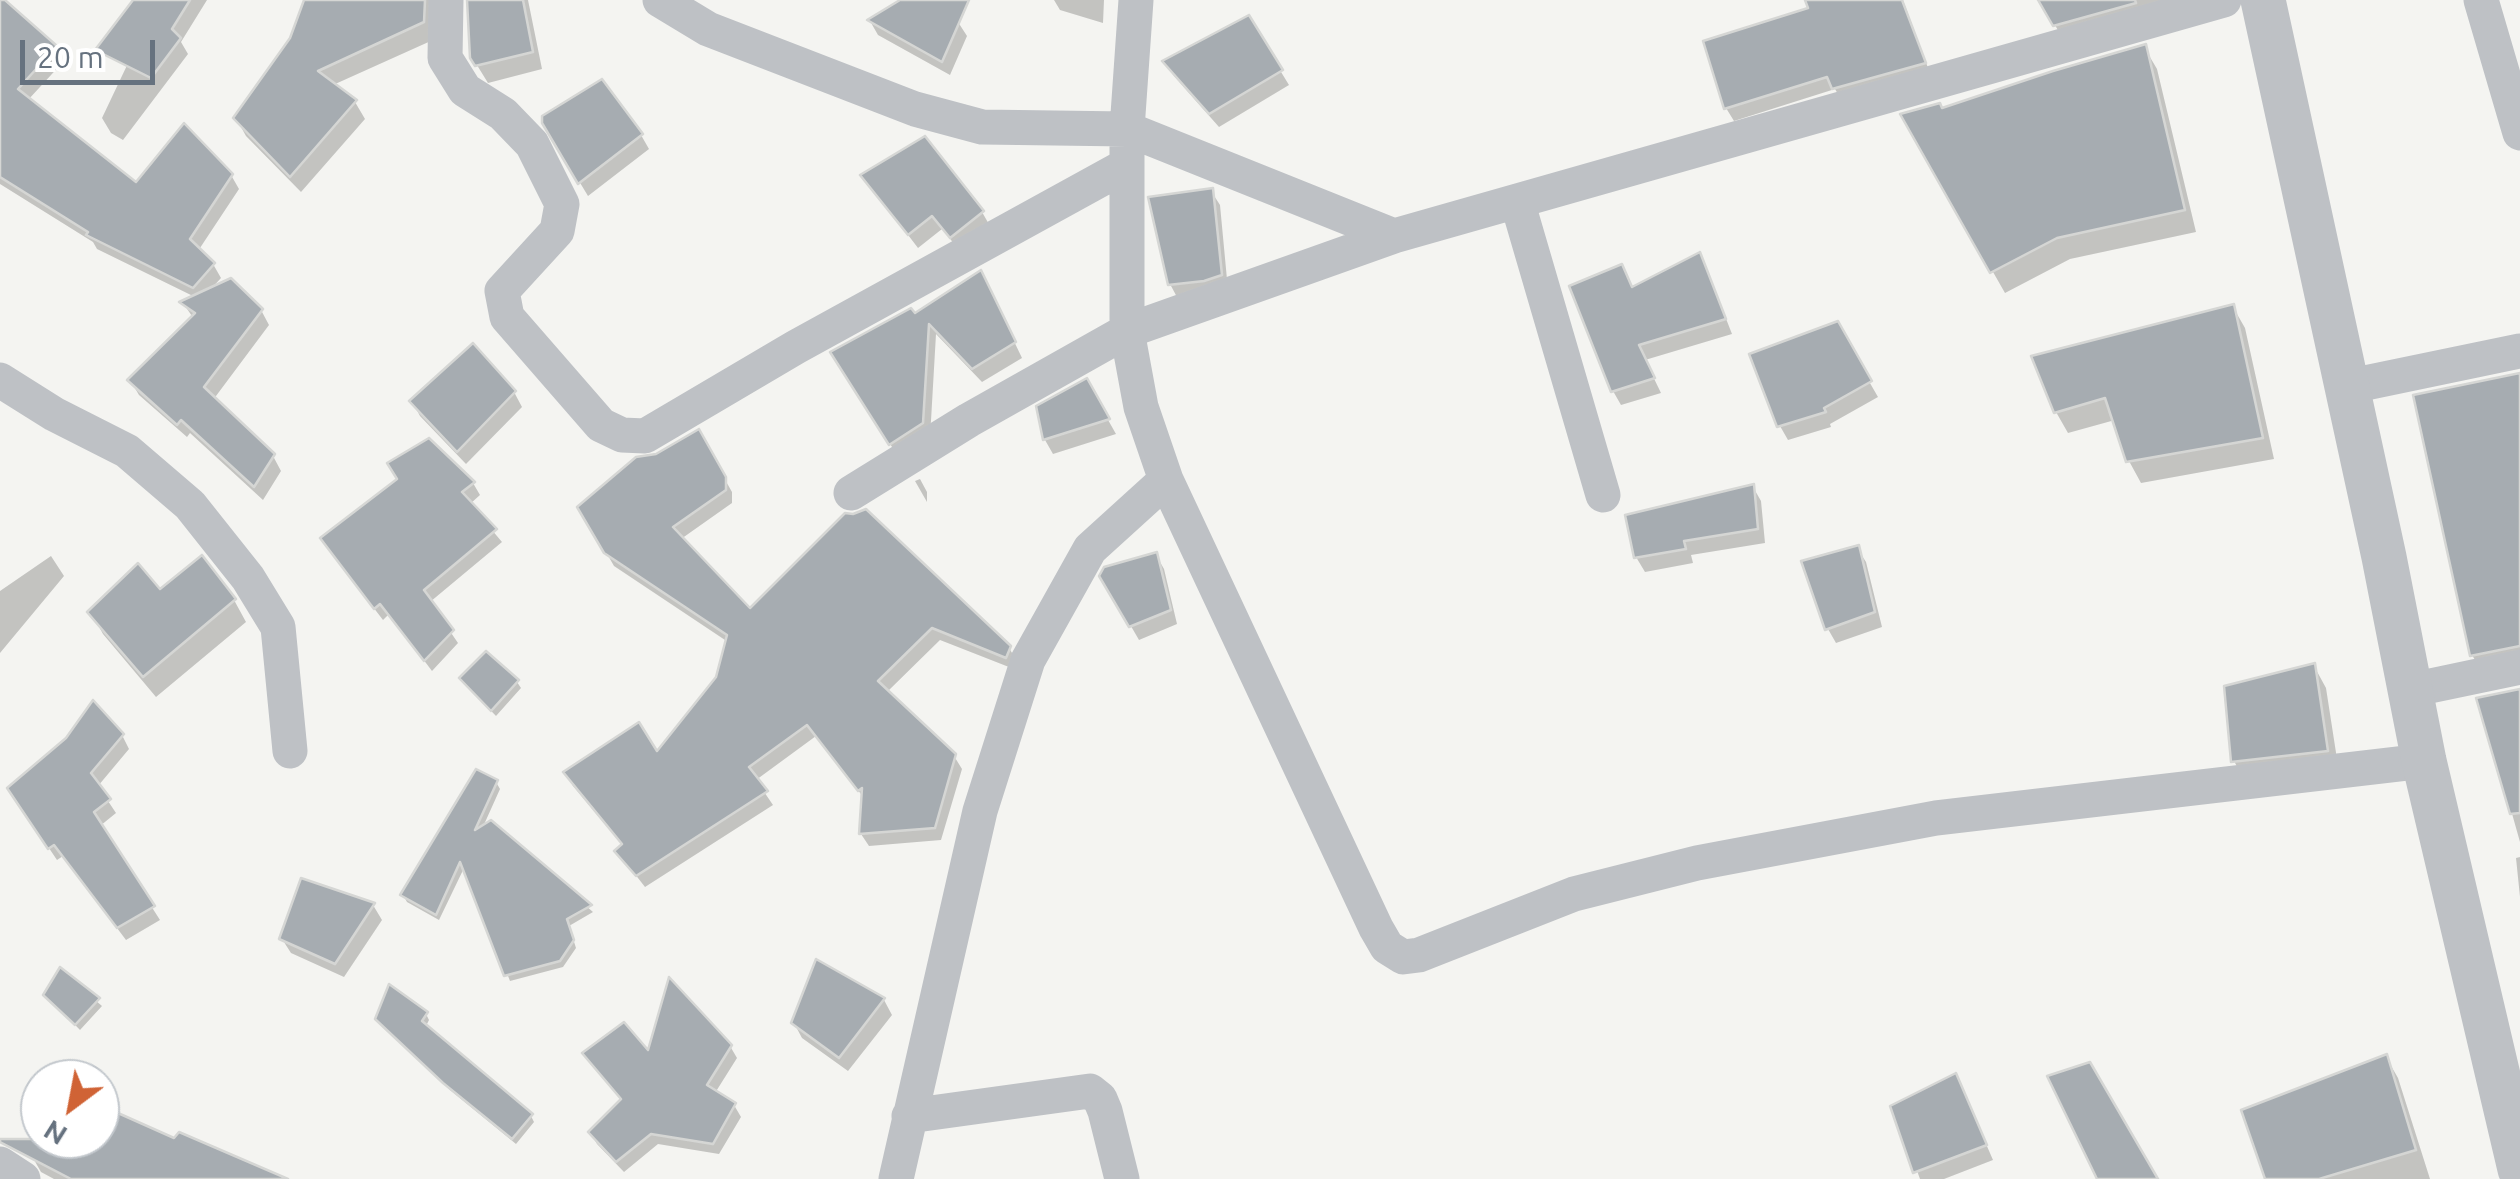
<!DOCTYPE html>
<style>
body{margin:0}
#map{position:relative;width:2520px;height:1179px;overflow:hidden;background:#f4f4f1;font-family:Ubuntu,sans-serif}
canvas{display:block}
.north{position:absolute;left:20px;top:1059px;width:100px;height:100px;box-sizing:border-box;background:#fff;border:2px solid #c2c7cc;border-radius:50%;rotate:212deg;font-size:28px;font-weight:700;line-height:40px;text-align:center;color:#66727f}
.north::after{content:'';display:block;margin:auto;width:35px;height:45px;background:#d06335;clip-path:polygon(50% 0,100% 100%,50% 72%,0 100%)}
.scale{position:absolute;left:20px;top:40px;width:135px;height:45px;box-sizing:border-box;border:5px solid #66727f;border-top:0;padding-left:12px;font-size:30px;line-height:35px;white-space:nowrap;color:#66727f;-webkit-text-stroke:8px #fff;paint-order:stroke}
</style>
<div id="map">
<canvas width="2520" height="1179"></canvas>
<div class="north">N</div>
<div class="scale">20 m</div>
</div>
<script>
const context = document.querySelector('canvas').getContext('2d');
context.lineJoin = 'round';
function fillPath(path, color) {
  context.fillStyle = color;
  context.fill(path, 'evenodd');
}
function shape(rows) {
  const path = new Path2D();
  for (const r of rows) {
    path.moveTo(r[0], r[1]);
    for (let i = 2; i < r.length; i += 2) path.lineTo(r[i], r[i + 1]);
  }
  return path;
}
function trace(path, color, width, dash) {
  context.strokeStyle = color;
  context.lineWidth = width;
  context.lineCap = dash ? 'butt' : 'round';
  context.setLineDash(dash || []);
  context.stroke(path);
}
const shadow = shape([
 [0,0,55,48,63,62,28,100,136,185,231,175,239,189,198,251,213,264,221,278,210,290,261,310,269,325,213,400,273,456,281,471,263,500,190,433,187,437,139,395,130,380,194,319,183,303,195,297,97,249,93,242,0,184],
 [158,0,207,0,181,42,188,54,123,140,111,133,102,118],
 [307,0,445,0,433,40,333,85,355,102,365,119,301,192,246,136,236,118,292,39],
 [468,0,528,0,542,69,488,83,472,57],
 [907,0,958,22,967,36,950,75,878,35,870,21],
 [1054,0,1104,0,1103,23,1060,10],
 [1808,0,1903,0,1931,76,1842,101,1835,89,1734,121,1726,108,1812,9],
 [2040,0,2162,0,2068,47],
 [1248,18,1289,85,1219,127,1174,76,1165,62],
 [2144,47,2157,69,2196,232,2070,259,2005,293,1904,116,1942,111],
 [544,123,641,135,649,149,588,196],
 [863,176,982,212,990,226,960,251,942,229,918,248],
 [1211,191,1220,205,1228,290,1178,299,1170,284],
 [1707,270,1732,334,1645,360,1661,393,1621,405,1613,391,1633,289],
 [988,287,1022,358,982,382,936,334,930,438,899,458,842,368,914,317],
 [2233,307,2245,328,2274,459,2141,483,2129,461,2115,420,2068,433,2056,412],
 [1836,324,1878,397,1830,424,1831,427,1788,440,1780,426],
 [2520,375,2520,674,2487,680,2472,655],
 [1086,381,1116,434,1053,454,1045,440,1039,408],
 [514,392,522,407,466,464,420,416,412,401],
 [698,432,732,492,732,503,681,539,750,612,846,515,1009,648,1017,661,1014,669,940,640,887,692,954,756,962,769,941,840,869,846,861,834,864,798,816,736,756,780,773,805,645,887,617,851,624,847,573,786,566,773,656,755,718,678,728,642,614,566,580,507],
 [920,479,927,492,927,502,915,481],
 [473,483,480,495,470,504,502,542,430,602,458,643,432,671,389,614,383,620,330,551],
 [1753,487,1761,501,1765,543,1691,555,1693,563,1645,572,1636,557],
 [1857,548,1866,562,1882,627,1836,643,1828,629],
 [1156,555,1164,569,1177,624,1139,640,1102,576],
 [51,556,64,576,0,653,0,591],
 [160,593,234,600,246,622,156,697,103,634,91,612],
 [2314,666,2326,688,2339,772,2246,783,2234,761],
 [517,682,521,688,496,716,466,685],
 [2520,689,2520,842,2480,700],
 [122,735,129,749,98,786,116,813,100,826,160,920,126,940,63,856,57,860,18,802],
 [496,782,500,789,482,829,491,823,593,912,569,926,576,948,563,967,510,981,465,866,439,920,407,902,403,895],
 [2520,857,2520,897,2516,858],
 [373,905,382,920,344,977,291,953,282,939],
 [817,963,884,1000,892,1015,848,1071,802,1038,794,1023],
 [61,971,102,1006,80,1030,46,995],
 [426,1014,429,1020,425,1028,531,1116,534,1122,516,1144,450,1090,378,1019],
 [730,1046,737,1058,715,1093,734,1105,741,1117,719,1154,658,1144,624,1172,597,1144,591,1133,622,1101,585,1054,649,1055],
 [2386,1057,2398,1078,2430,1179,2268,1179],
 [1963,1091,1993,1160,1944,1179,1920,1179,1894,1107],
 [100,1108,237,1179,54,1179,41,1172,33,1158,43,1139,100,1139]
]);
const building = shape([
 [0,0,5,0,57,46,18,89,136,182,184,123,233,174,190,239,215,263,193,288,86,235,88,232,0,177,0,0],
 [133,0,190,0,172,29,181,38,151,78,95,50,133,0],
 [304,0,425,0,424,22,318,71,357,100,290,177,233,118,290,38,304,0],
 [467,0,523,0,533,52,475,66,470,58,467,0],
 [900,0,969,0,942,62,867,20,900,0],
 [1805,0,1902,0,1926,63,1832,89,1827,77,1724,109,1703,41,1808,8,1805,0],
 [2038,0,2135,0,2136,3,2053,26,2038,0],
 [1249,15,1283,70,1209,114,1162,61,1249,15],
 [2146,44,2185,210,2057,238,1990,273,1900,114,1940,103,1942,108,2053,71,2146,44],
 [602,79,643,134,578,184,542,123,542,116,602,79],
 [925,136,984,211,950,238,932,216,908,235,860,175,925,136],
 [1213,188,1222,275,1204,281,1168,285,1148,197,1213,188],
 [1700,252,1726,319,1639,345,1655,378,1611,392,1569,286,1622,264,1632,287,1700,252],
 [981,270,1016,342,972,369,929,324,923,423,889,445,830,352,911,308,915,313,981,270],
 [231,278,263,309,204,387,275,454,254,487,181,420,177,425,127,380,195,313,179,302,231,278],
 [2234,304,2263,438,2126,462,2105,398,2054,413,2031,356,2234,304],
 [1838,321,1872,381,1824,408,1826,412,1777,427,1749,354,1838,321],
 [473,343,516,391,457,452,409,401,473,343],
 [2520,373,2520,646,2470,656,2413,395,2520,373],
 [1087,378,1110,419,1043,440,1036,406,1087,378],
 [699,429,726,477,726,490,673,527,750,608,845,513,853,514,866,509,1011,646,1006,658,932,628,878,681,956,754,935,828,859,834,862,788,858,791,807,725,749,767,768,791,636,876,614,851,622,844,563,772,639,722,657,751,716,677,727,635,604,553,577,507,636,457,656,454,699,429],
 [429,438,475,482,462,492,497,529,424,590,454,630,424,661,380,604,374,609,320,538,397,479,387,463,429,438],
 [1754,484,1758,529,1684,541,1686,549,1634,558,1625,515,1754,484],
 [1859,545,1875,612,1825,630,1801,561,1859,545],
 [1157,552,1171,610,1129,627,1099,576,1104,567,1157,552],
 [202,555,236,599,143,677,87,612,138,563,160,589,202,555],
 [486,651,519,680,491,711,459,678,486,651],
 [2315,663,2328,751,2231,762,2224,686,2315,663],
 [2520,689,2520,813,2510,814,2476,698,2520,689],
 [93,700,124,734,91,773,111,799,94,812,155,906,117,928,54,845,48,849,7,788,66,738,93,700],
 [476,769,498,780,475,830,491,820,592,905,567,919,574,940,560,961,504,976,460,862,436,915,400,895,476,769],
 [301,878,375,903,335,964,279,939,301,878],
 [816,959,885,998,839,1058,791,1023,816,959],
 [60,967,100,998,75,1025,43,995,60,967],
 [669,977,732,1045,707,1085,736,1103,713,1144,651,1134,616,1162,588,1132,621,1099,582,1053,624,1022,648,1050,669,977],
 [389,984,428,1012,422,1021,533,1114,512,1139,443,1083,375,1019,389,984],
 [2387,1054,2416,1150,2319,1179,2265,1179,2241,1110,2387,1054],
 [2090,1062,2158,1179,2097,1179,2047,1076,2090,1062],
 [1956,1073,1987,1145,1913,1173,1890,1106,1956,1073],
 [100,1105,174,1138,179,1132,288,1179,71,1179,0,1142,0,1139,100,1139,100,1105]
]);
const minor = shape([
 [446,0,445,58,465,90,503,114,532,144,562,204,557,231,502,291,507,317,601,425,622,435,645,436,796,347,1127,165],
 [660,0,708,29,915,109,982,127,1127,129,1394,236],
 [1136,0,1127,129,1127,331,1141,407,1166,480,1376,928,1387,947,1403,957,1419,955,1574,894,1697,863,1936,818,2424,761],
 [2481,0,2520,133],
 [1517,201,1603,495],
 [0,380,54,414,127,451,190,505,248,578,278,627,290,751],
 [2346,387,2520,351],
 [851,493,969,420,1127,331,1394,236,2224,0],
 [2411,690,2520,667],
 [909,1116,1090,1091,1100,1099,1105,1111,1122,1179],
 [0,1164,23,1179],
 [896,1179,980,811,1028,660,1090,549,1166,480]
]);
const tertiary = shape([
 [2263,0,2384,557,2424,761,2520,1169]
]);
fillPath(shadow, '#0003');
fillPath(building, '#a6acb1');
trace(building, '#d5d6d4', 2.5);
trace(minor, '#bec1c5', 35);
trace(tertiary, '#bec1c5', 45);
</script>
